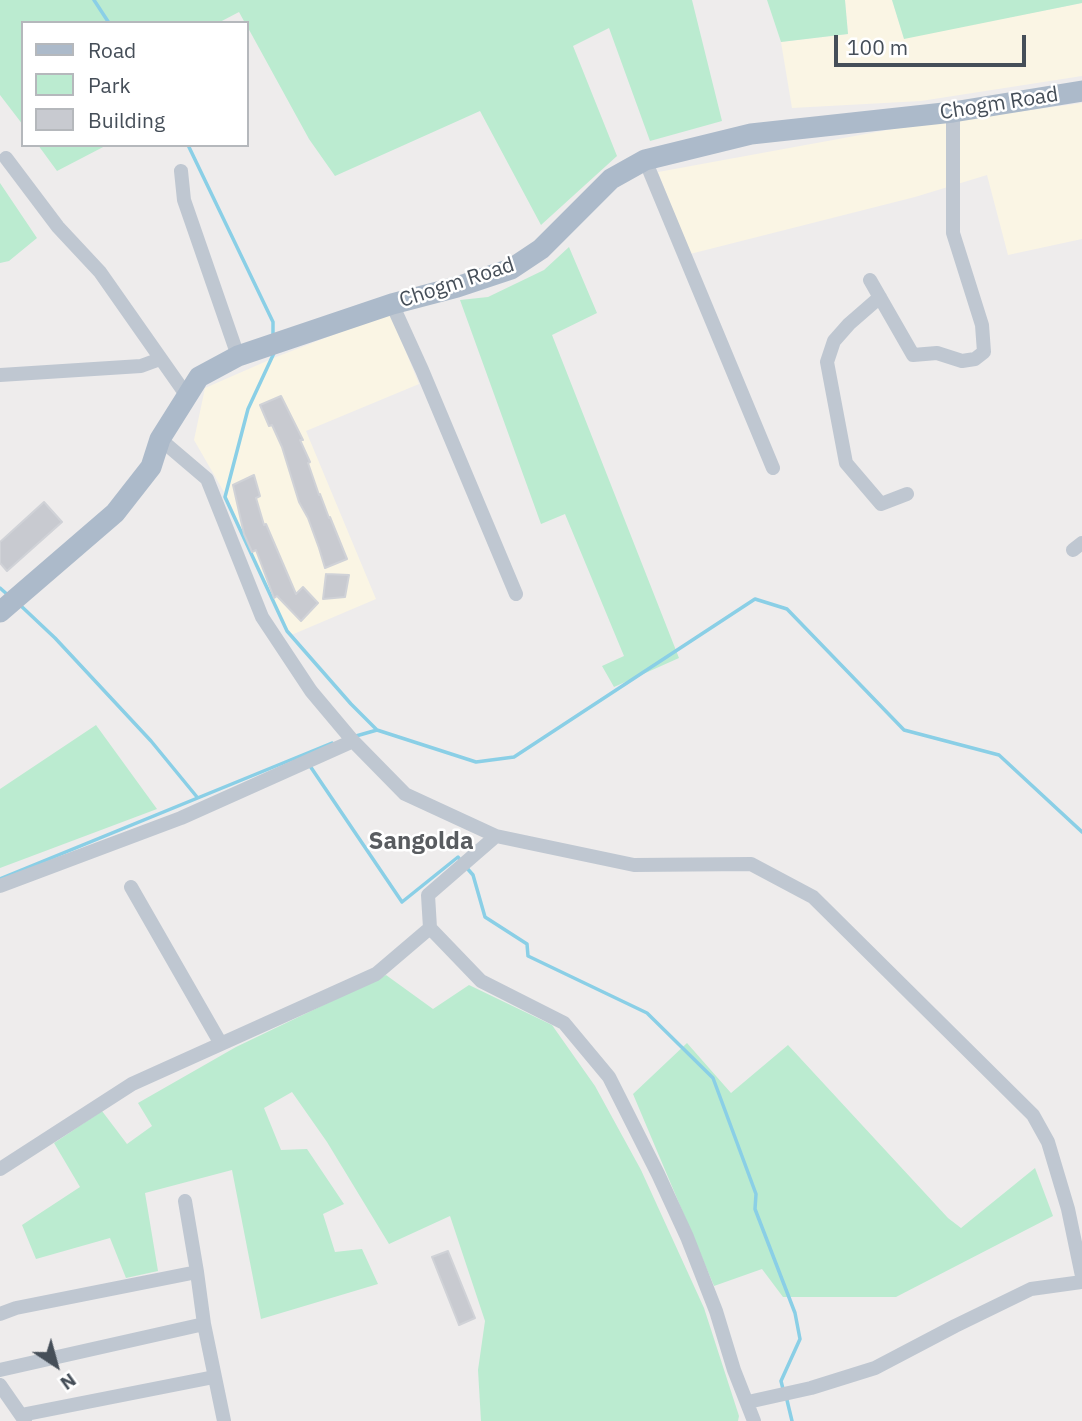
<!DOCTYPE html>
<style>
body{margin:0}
#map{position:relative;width:1082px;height:1421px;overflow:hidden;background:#eeecec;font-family:"IBM Plex Sans",sans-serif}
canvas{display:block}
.legend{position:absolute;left:21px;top:21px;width:228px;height:126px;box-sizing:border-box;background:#fff;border:2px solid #b5b8bc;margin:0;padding:9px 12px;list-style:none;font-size:21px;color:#454e58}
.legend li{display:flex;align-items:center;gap:14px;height:35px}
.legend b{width:35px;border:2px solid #b5b8bc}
.north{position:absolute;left:21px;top:1330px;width:70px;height:70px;-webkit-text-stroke:5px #fff;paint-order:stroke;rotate:144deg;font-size:19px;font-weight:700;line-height:28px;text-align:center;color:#454e58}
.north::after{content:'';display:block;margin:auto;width:24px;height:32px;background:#454e58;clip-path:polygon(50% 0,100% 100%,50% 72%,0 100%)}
.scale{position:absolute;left:834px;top:35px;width:192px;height:32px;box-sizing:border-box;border:4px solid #454e58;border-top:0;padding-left:9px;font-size:21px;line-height:24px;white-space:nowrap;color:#454e58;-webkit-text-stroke:5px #fff;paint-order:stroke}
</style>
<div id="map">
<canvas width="1082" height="1421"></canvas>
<ul class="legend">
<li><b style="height:9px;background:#acbaca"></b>Road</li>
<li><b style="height:19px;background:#bbebd0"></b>Park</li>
<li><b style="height:19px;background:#c8cad0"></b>Building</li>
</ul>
<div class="north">N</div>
<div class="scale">100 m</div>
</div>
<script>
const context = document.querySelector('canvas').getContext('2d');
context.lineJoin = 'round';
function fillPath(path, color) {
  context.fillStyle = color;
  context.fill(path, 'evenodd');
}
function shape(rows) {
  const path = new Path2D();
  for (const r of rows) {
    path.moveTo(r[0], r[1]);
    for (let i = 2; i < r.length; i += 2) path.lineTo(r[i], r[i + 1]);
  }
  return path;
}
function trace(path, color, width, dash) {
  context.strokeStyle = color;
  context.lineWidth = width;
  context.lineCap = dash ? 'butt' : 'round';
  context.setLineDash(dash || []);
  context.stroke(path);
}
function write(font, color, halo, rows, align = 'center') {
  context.font = font + ' "IBM Plex Sans",sans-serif';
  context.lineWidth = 5;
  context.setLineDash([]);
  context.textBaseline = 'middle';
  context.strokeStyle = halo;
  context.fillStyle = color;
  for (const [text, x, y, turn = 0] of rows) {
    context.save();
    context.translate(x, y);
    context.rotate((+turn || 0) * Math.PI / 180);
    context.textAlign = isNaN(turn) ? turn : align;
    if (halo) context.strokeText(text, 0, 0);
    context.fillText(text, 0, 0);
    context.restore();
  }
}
const commercial = shape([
 [845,0,892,0,904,38,1082,3,1082,76,921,101,792,108,781,42,848,34],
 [1082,103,1082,239,1008,255,987,175,915,197,690,254,658,172,893,129],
 [390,313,419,384,306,431,376,599,289,636,228,499,194,440,205,388,276,357]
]);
const green = shape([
 [0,0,692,0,722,121,650,141,609,28,573,46,617,156,541,225,480,111,335,176,309,139,247,26,247,23,245,23,239,12,218,23,23,23,23,125,0,95],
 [767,0,845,0,848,34,781,42],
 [892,0,1082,0,1082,3,904,39],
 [38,145,107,145,57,171],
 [0,183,37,238,9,261,0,263],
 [569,247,597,313,552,335,679,658,614,687,602,666,624,656,565,514,541,524,460,300,488,297,544,270],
 [96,725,157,809,0,868,0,789],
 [386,975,433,1009,469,985,552,1025,595,1086,641,1170,704,1308,739,1416,738,1421,481,1421,478,1370,485,1321,450,1216,389,1244,327,1142,292,1092,264,1108,281,1150,307,1149,344,1204,323,1214,335,1252,362,1249,378,1284,261,1319,232,1170,145,1193,158,1271,126,1278,110,1238,36,1259,22,1225,80,1187,54,1143,102,1111,127,1144,152,1126,138,1103,236,1047],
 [687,1043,731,1093,788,1045,948,1218,961,1228,1035,1168,1053,1216,896,1297,783,1297,762,1269,714,1286,633,1094]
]);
const stream = shape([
 [94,0,109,23],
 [188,145,273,322,273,338],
 [274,353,248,409,225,497,287,631,351,704,377,730,476,762,514,757,755,599,787,609,904,730,999,755,1082,832],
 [0,588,9,596],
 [20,605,55,638,151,741,197,797],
 [356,736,377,730],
 [310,766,402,902,458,857,461,861],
 [466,867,473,875,485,917,527,944,528,956,647,1013,713,1078,756,1194,755,1209,795,1313,800,1339,781,1381,783,1389],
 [0,879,332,743],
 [786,1396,792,1421]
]);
const building = shape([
 [281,396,303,440,300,440,310,462,308,463,319,495,320,494,329,518,330,517,347,559,325,568,319,548,308,518,299,502,282,447,272,425,269,426,260,405,281,396],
 [254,475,260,496,256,498,264,525,266,524,296,594,303,587,318,603,301,621,277,596,274,598,256,550,252,552,244,534,233,485,254,475],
 [44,502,62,522,7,571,0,563,0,542,44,502],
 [326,574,349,575,345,597,323,599,326,574],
 [448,1251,475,1318,459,1325,432,1257,448,1251]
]);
const street = shape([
 [6,158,58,227,100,272,187,396],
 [645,160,773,468],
 [181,171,184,200,238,356],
 [870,280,913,355,937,353,962,361,975,359,984,352,982,325,953,233,953,112],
 [880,297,849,324,834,341,827,362,846,463,881,504,907,494],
 [392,304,422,370,516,594],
 [0,375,141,366,160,359],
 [160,439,207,479,262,617,311,691,353,741,405,794,496,836,634,865,751,864,813,897,1033,1115,1048,1142,1068,1209,1082,1276],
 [1073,550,1082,543],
 [0,886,181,818,353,741],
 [131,887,221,1044],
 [430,928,481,981,564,1023,609,1077,658,1174,687,1237,716,1311,734,1370,754,1421],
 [0,1169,132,1084,376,974,430,928,428,895,496,836],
 [185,1201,197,1272,204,1324,224,1421],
 [0,1314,16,1308,197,1272],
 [0,1370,204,1324],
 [0,1385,25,1421],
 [748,1402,811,1388,875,1368,955,1326,1031,1289,1082,1282],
 [21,1415,214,1377]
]);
const primary = shape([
 [0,612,115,513,151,467,160,439,199,377,238,356,392,304,457,287,511,269,541,249,611,179,645,160,751,134,953,112,1082,91]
]);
const streetNames = [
 ["Chogm Road",999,104,-9],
 ["Chogm Road",457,283,-18]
];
const quarterNames = [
 ["Sangolda",421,842]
];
fillPath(commercial, '#faf5e4');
fillPath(green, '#bbebd0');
trace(stream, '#8acfe6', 3.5);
fillPath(building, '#c8cad0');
trace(building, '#d0d2d7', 2);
trace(street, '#bfc7d1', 14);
trace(primary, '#acbaca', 21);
write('21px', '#454e58', '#fff', streetNames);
write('bold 24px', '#595c60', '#fff', quarterNames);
</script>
